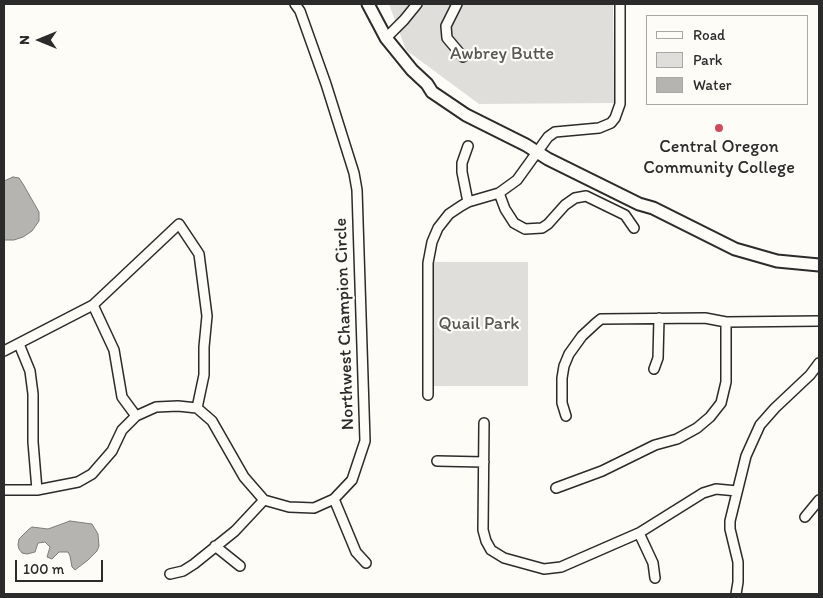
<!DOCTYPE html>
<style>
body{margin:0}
#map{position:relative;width:823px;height:598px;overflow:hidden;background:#fdfcf7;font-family:Itim,sans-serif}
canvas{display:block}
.frame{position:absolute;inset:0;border:5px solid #2b2b2b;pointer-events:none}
.legend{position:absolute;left:646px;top:15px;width:162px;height:90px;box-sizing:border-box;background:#fdfcf7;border:1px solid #a9a8a5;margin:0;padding:6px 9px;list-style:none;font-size:15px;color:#2b2b2b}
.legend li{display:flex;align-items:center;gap:10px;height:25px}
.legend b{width:25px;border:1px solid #a9a8a5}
.north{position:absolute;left:15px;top:15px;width:50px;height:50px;-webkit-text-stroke:4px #fdfcf7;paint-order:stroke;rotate:270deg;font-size:14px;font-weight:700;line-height:20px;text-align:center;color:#2b2b2b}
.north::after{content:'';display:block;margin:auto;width:18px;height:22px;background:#2b2b2b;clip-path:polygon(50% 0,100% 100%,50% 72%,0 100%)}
.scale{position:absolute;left:15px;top:560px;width:88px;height:22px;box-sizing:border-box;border:2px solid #2b2b2b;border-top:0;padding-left:6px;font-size:15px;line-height:18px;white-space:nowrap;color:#2b2b2b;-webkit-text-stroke:4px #fdfcf7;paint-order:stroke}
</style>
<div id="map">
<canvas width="823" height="598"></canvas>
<div class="frame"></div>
<ul class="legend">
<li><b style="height:6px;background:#fdfcf7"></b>Road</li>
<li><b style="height:14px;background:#dfdeda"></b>Park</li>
<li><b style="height:14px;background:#b5b4b1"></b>Water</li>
</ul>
<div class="north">N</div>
<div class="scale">100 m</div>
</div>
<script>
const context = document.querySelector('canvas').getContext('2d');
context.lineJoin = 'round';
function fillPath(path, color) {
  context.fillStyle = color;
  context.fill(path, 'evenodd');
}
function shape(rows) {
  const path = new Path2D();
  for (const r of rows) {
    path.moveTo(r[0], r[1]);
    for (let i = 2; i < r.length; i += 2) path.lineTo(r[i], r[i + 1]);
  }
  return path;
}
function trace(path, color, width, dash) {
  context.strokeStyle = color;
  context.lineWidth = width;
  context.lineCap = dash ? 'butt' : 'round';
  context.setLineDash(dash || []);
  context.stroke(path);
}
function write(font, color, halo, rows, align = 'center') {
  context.font = font + ' Itim,sans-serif';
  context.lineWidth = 4.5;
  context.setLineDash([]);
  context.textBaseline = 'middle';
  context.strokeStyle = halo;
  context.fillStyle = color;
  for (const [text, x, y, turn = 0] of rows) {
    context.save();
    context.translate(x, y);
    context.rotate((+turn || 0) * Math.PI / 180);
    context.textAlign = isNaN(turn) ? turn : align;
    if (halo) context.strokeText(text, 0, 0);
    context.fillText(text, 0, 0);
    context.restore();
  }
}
const green = shape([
 [389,4,613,4,614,103,479,104,406,50],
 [429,262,528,262,528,386,429,386]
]);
const water = shape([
 [13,177,19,178,23,184,39,212,39,221,32,231,23,237,14,240,5,240,4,239,4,181,13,177],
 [70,521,92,524,98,534,99,546,97,551,88,560,75,570,72,567,70,556,68,552,59,552,52,559,47,557,50,547,45,542,38,543,35,552,27,554,22,553,19,549,18,545,19,539,29,529,32,527,48,529,70,521]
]);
const minor = shape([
 [457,4,446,26,447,38,463,57],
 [386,38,404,20,417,4],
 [468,146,462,163,462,172,468,202],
 [499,193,505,209,514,223,525,229,542,228,548,224,565,205,575,198,586,196,625,215,634,228],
 [93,305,114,350,122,397,136,416],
 [19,344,30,371,33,394,33,442,37,490],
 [4,351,93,305,179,224,199,254,207,316,204,347,204,375,197,408],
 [654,369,658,358,659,318],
 [428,395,428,263,432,242,438,228,449,214,461,206,468,202,499,193,517,180,548,137,555,132,599,128,611,123,615,118,620,104,620,4],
 [566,416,562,403,562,378,564,366,569,354,582,336,596,323,601,319,705,318,726,322,819,321],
 [484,423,483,530,486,541,491,550,504,558,544,569,561,567,639,533,703,493,716,489,737,491],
 [437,461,484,462],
 [556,488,602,471,655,445,677,439,697,428,710,417,721,403,726,382,726,322],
 [4,490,37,490,78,482,92,474,112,451,122,430,136,416,156,407,178,406,197,408,212,421,244,477,264,500,289,507,314,508,334,499,352,480,365,441,357,190,354,173,326,84,300,11,295,4],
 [334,499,356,552,366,563],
 [805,517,819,500],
 [639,533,653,563,655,578],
 [215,546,240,566],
 [170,574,183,571,194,564,235,531,264,500],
 [736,594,738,582,738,562,730,529,730,521,746,456,760,425,775,408,810,375,819,363]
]);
const major = shape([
 [368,4,386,38,412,70,427,84,432,92,466,115,526,145,548,159,639,204,653,208,735,249,777,261,819,265]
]);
const markers = [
 [719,128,5,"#d1495b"]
];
const parkNames = [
 ["Awbrey Butte",502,54],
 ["Quail Park",479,324]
];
const poiNames = [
 ["Central Oregon",719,147],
 ["Community College",719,168]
];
const streetNames = [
 ["Northwest Champion Circle",345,324,-92]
];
fillPath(green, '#dfdeda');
fillPath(water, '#b5b4b1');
trace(water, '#7e7d7b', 1);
trace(minor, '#2b2b2b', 12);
trace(major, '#2b2b2b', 15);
trace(minor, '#fdfcf7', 9);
trace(major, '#fdfcf7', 11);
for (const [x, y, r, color] of markers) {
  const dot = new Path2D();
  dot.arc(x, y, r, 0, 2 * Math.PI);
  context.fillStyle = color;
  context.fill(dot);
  trace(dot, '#fdfcf7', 2);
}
write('18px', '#585857', '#fdfcf7', parkNames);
write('18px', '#2b2b2b', '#fdfcf7', poiNames);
write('18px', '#2b2b2b', '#fdfcf7', streetNames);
</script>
